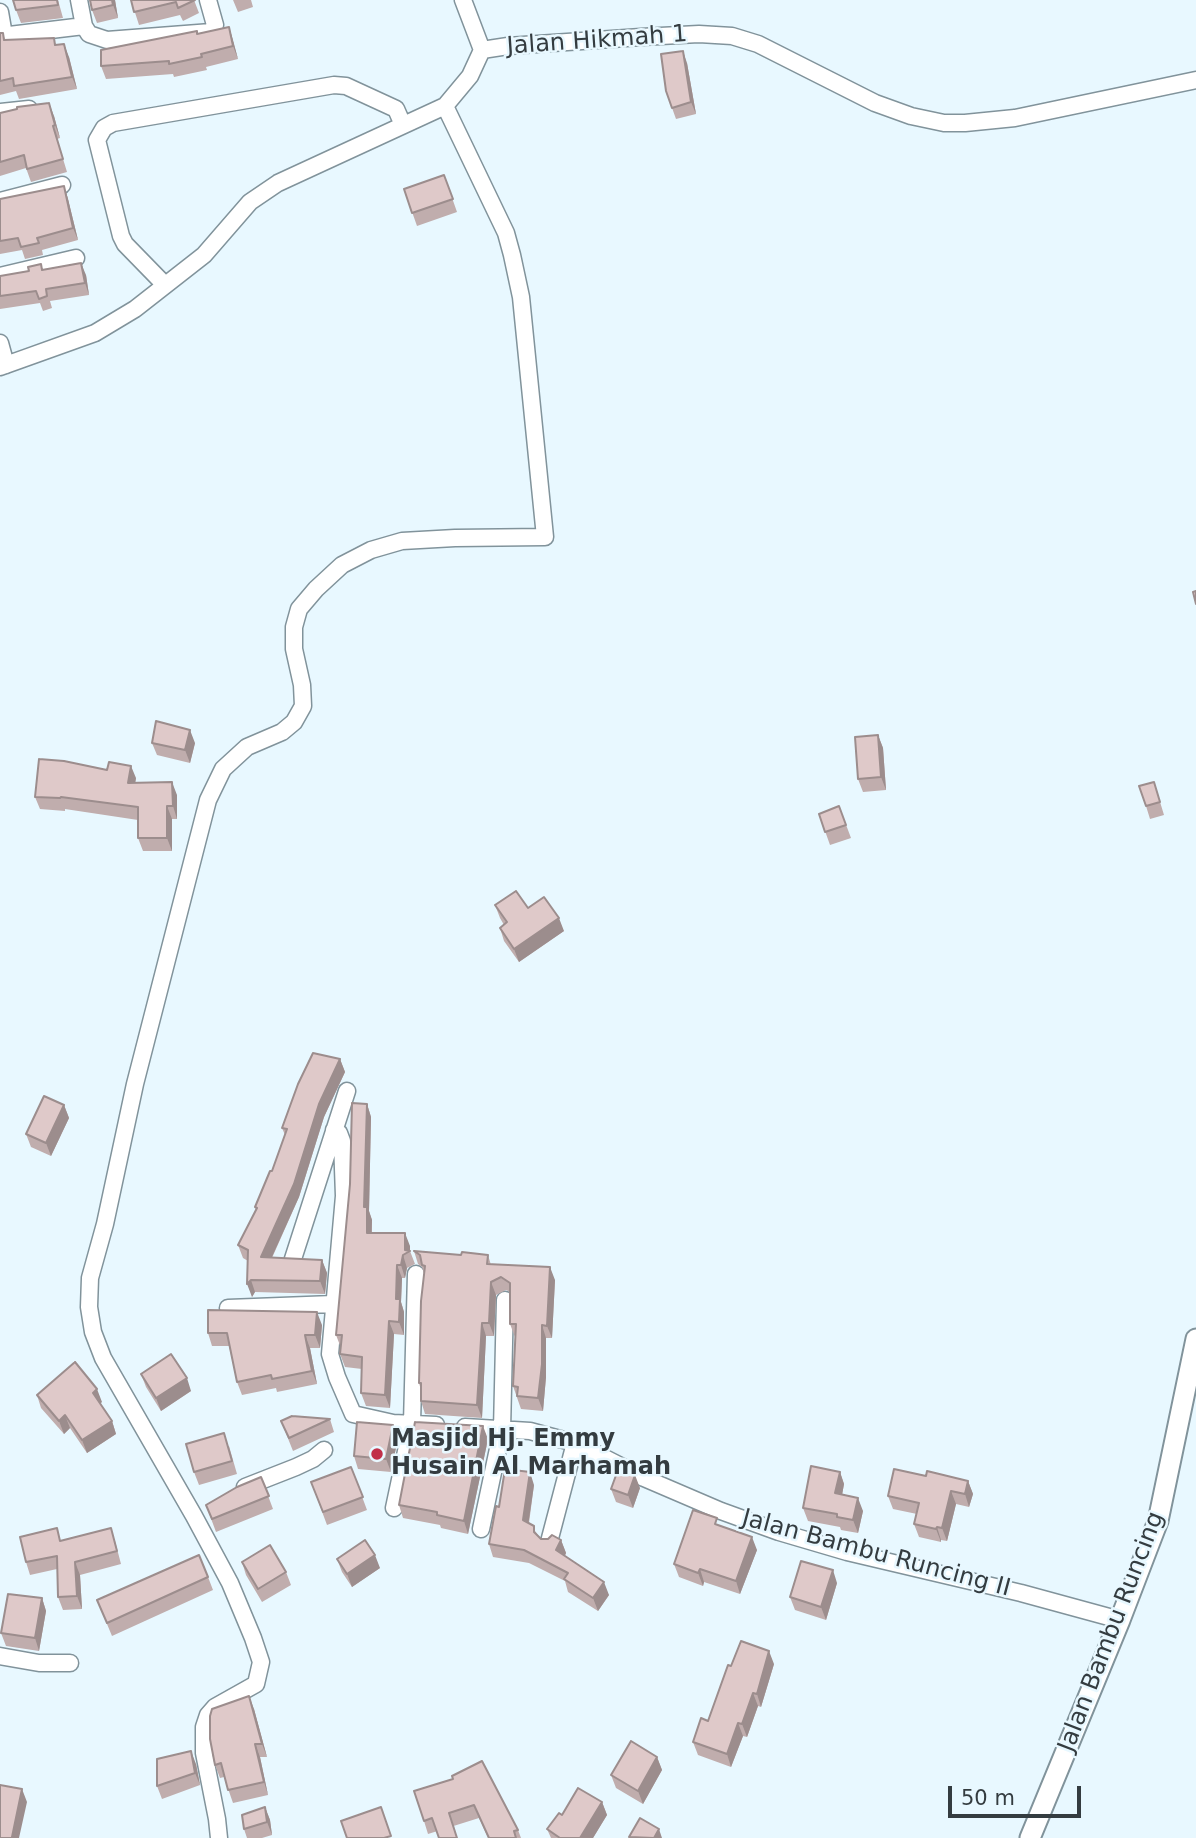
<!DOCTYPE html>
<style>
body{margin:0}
#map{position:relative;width:1196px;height:1838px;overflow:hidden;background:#e8f8ff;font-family:"DejaVu Sans",sans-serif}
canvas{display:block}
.scale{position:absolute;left:948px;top:1786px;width:133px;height:32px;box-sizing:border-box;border:4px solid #343c40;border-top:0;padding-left:9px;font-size:21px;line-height:24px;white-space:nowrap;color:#343c40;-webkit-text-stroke:5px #e8f8ff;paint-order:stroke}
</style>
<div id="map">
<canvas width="1196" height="1838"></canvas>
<div class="scale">50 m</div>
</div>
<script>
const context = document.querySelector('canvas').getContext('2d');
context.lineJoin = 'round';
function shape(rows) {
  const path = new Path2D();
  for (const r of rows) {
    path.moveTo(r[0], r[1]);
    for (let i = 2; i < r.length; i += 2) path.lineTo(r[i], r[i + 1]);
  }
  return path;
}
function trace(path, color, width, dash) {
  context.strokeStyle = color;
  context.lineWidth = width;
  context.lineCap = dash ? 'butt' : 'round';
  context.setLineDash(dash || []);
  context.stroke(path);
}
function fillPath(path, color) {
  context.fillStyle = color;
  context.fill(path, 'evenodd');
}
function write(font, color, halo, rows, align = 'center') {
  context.font = font + ' "DejaVu Sans",sans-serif';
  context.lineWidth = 5;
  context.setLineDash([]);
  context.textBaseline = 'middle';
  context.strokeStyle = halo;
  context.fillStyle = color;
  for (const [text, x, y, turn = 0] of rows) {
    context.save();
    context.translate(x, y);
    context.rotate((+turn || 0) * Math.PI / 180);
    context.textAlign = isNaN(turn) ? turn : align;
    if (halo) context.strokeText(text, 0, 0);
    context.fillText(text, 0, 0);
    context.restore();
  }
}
const minor = shape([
 [79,0,84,26],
 [463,0,482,50],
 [0,12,4,35],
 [0,36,84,26,89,34,107,40,211,32,215,25,208,0],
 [0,112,29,109],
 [0,201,62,185],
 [0,276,76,258],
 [165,285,125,244,121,236,97,140,104,128,113,123,334,85,346,86,396,109,403,125],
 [0,343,6,365],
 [0,367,95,333,135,309,204,255,250,202,278,183,445,106,470,76,482,50,508,46,641,37,699,34,732,36,758,44,875,103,911,116,944,123,965,123,1015,118,1196,80],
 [334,1130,339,1133,342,1141,344,1196,330,1354,337,1377,353,1414,393,1423,436,1425],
 [292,1262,347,1091],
 [228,1308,333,1304],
 [465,1427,530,1431,575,1443,644,1478,721,1511,779,1532,847,1552,1021,1593,1120,1620],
 [245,1487,296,1467,313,1459,324,1450],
 [394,1508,412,1423,416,1274],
 [481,1529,502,1430,505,1300],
 [549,1542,575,1443],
 [0,1656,39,1663,70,1663],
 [219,1838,217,1819,204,1753,204,1727,208,1715,215,1707,256,1684,261,1662,253,1638,230,1583,194,1516,103,1358,93,1332,89,1307,90,1278,105,1224,135,1084,208,800,223,769,247,747,282,732,294,722,303,706,302,685,294,649,294,627,299,609,316,589,342,565,371,550,402,541,455,538,545,537,521,297,512,255,506,233,445,106]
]);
const tertiary = shape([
 [1030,1838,1120,1620,1158,1521,1196,1339]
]);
const wall = shape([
 [58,0,63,18,21,23,16,10],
 [115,0,118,18,97,23,92,10],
 [131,0,194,0,199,13,183,21,180,15,139,25],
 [233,0,251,0,253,7,238,12],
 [229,27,238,59,206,67,207,70,174,77,173,74,106,79,101,66,198,34],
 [0,33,3,33,5,40,57,45,69,57,77,89,19,99,16,91,0,95],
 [687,63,696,114,676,119,666,91],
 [0,113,54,116,60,138,57,139,67,172,31,182,26,168,0,176],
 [444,175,457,212,417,226,404,189],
 [64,186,68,199,78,240,42,250,43,255,25,259,22,250,0,254,0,199],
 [43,270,86,275,89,295,50,301,52,308,43,311,40,303,0,309,0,276],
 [878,735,883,748,886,790,863,792,858,779],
 [152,743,195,743,190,763,157,755],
 [136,778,135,783,177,795,177,819,172,819,172,851,143,851,138,838,138,820,65,809,65,811,40,809,35,797],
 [1154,782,1164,815,1150,819,1146,806],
 [839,806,851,838,830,845,819,814],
 [495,905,528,908,564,931,519,962,504,941,500,928,504,925,500,918],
 [340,1059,345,1072,324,1117,299,1197,272,1258,322,1260,327,1273,325,1294,255,1292,252,1297,248,1261,243,1258,238,1245,256,1210,255,1207,272,1171,285,1135,282,1128],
 [367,1104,371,1117,369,1211,372,1220,372,1233,410,1246,410,1251,415,1264,407,1268,405,1278,402,1278,401,1302,404,1312,404,1335,394,1334,390,1408,366,1406,361,1393,362,1369,345,1367,340,1354,341,1348,336,1335],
 [64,1105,69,1118,51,1156,31,1147,26,1134],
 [414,1251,461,1255,488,1255,491,1265,555,1280,552,1338,546,1338,546,1377,543,1411,521,1409,513,1386,515,1337,510,1324,510,1292,506,1290,496,1295,494,1336,486,1336,482,1418,425,1414,421,1401,421,1390,419,1383,424,1273,422,1267,418,1264],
 [322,1325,320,1348,310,1348,317,1384,277,1392,276,1388,242,1395,237,1382,229,1346,212,1346,208,1333],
 [141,1374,191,1391,161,1411,146,1387],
 [37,1395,102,1402,100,1403,112,1421,116,1434,87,1453,70,1428,64,1434,41,1408],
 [330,1419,334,1432,293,1451,281,1421],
 [398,1438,391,1472,358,1469,354,1456],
 [488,1439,468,1534,441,1528,440,1525,403,1518,399,1505],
 [229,1446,237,1474,199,1485,194,1472],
 [351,1467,367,1510,327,1525,311,1482],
 [840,1472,844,1484,842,1495,863,1511,858,1533,841,1530,840,1527,808,1521,803,1508],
 [926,1476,968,1481,973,1494,969,1507,956,1504,947,1541,941,1540,941,1542,919,1537,914,1524,917,1514,893,1509,888,1496],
 [261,1477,273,1509,216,1532,206,1505],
 [534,1485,529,1523,541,1539,561,1540,566,1553,565,1556,609,1595,598,1611,568,1592,565,1581,529,1563,493,1557,489,1544,499,1507],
 [640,1488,633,1508,616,1502,611,1489],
 [720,1526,757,1550,740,1594,704,1582,703,1586,679,1577,674,1564],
 [61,1540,115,1541,121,1564,80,1575,82,1609,63,1610,58,1597,57,1569,30,1575,26,1562],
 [337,1559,380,1568,352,1587,342,1572],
 [242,1562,286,1572,291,1585,262,1602,246,1575],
 [208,1577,213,1590,112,1636,97,1600],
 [837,1583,826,1620,795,1610,790,1597],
 [42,1598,46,1611,39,1651,6,1646,1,1633],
 [774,1664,761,1707,758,1706,747,1737,743,1736,731,1767,698,1755,693,1742,708,1721,731,1666],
 [254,1709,267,1757,260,1757,268,1795,233,1803,224,1777,220,1778,215,1765],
 [657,1757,662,1770,643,1804,616,1788,611,1775],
 [196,1764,200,1785,162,1799,157,1786],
 [453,1779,518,1830,521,1838,488,1838,479,1818,428,1834,424,1821],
 [602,1802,607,1815,593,1838,551,1838,547,1829,562,1815],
 [265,1807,270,1820,272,1835,262,1838,247,1838,244,1829]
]);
const shadedWall = shape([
 [112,0,115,0,118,18,113,5],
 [229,27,233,40,238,59,233,46],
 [64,44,69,57,77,89,72,77],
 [683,51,687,63,696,114,691,102],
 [49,103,54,116,60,138,55,125],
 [64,186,68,199,78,240,73,228],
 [81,263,86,275,89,295,85,283],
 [190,730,195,743,190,763,185,750],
 [878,735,883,748,886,790,881,777],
 [131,766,136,778,133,796,128,783],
 [172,782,177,795,177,819,173,806],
 [167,806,172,819,172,851,167,838],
 [559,918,564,931,519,962,514,949],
 [340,1059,345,1072,324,1117,299,1197,266,1270,261,1257,319,1104],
 [367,1104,371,1117,369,1211,372,1220,371,1246,367,1233,364,1207],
 [64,1105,69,1118,51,1156,46,1143],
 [405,1233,410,1246,410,1251,405,1250],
 [403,1255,407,1268,405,1278,401,1265],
 [322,1260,327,1273,325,1294,320,1281],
 [397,1265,402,1278,401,1302,404,1312,404,1335,399,1322,396,1299],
 [550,1267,555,1280,552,1338,547,1326],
 [251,1280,255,1292,252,1297,247,1284],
 [491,1282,496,1295,494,1336,489,1323],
 [317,1312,322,1325,320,1348,315,1335],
 [389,1321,394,1334,390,1408,385,1395],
 [482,1323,486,1336,482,1418,477,1405],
 [542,1325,546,1338,546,1377,543,1411,538,1398],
 [305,1335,310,1348,317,1384,312,1371],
 [187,1378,191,1391,161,1411,156,1398],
 [97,1389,102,1402,97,1406,93,1393],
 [65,1415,70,1428,64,1434,59,1421],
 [112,1421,116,1434,87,1453,82,1440],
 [393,1425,398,1438,391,1472,386,1459],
 [483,1426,488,1439,468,1534,464,1521],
 [530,1472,534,1485,527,1533,523,1520],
 [840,1472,844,1484,840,1506,835,1493],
 [635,1475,640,1488,633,1508,628,1495],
 [968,1481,973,1494,969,1507,965,1494],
 [951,1491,956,1504,947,1541,942,1528],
 [858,1498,863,1511,858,1533,853,1520],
 [937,1527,941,1540,941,1542,936,1529],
 [752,1537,757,1550,740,1594,736,1581],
 [561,1540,566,1553,561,1563,556,1550],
 [375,1555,380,1568,352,1587,347,1574],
 [75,1562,80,1575,82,1609,77,1596],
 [700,1569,704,1582,703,1586,698,1573],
 [833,1570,837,1583,826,1620,821,1607],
 [604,1582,609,1595,598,1611,593,1598],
 [42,1598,46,1611,39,1651,35,1638],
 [769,1651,774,1664,761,1707,757,1694],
 [753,1693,758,1706,747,1737,742,1724],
 [249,1696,254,1709,267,1757,262,1744],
 [738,1723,743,1736,731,1767,727,1754],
 [255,1744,260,1757,268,1795,264,1782],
 [191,1751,196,1764,200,1785,195,1773],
 [657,1757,662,1770,643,1804,638,1791],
 [22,1789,27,1802,19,1838,12,1838],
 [602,1802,607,1815,593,1838,580,1838],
 [265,1807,270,1820,272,1835,267,1822],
 [659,1829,662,1838,654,1838]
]);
const building = shape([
 [13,0,57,0,58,5,16,10,13,0],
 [90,0,112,0,113,5,92,10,90,0],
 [131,0,195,0,178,8,176,2,134,12,131,0],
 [229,27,233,46,201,54,202,57,169,64,169,61,101,66,101,50,197,31,197,34,229,27],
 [0,33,3,33,4,40,54,38,55,45,64,44,72,77,14,86,13,78,0,81,0,33],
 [683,51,691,102,672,108,666,91,661,54,683,51],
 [49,103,55,125,53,126,63,159,27,169,24,155,0,162,0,113,17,109,17,107,49,103],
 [444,175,453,199,412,213,404,189,444,175],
 [64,186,73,228,37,238,39,243,21,247,18,238,0,241,0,199,64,186],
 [81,263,85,283,46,289,47,296,39,299,36,291,0,296,0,276,29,271,28,267,41,264,42,270,81,263],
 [1196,591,1196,604,1193,592,1196,591],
 [156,721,190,730,185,750,152,743,156,721],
 [878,735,881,777,858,779,855,737,878,735],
 [39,759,64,761,107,770,109,762,131,766,128,783,172,782,173,806,167,806,167,838,138,838,138,807,61,797,60,798,35,797,39,759],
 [1154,782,1160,802,1146,806,1139,786,1154,782],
 [839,806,846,825,825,832,819,814,839,806],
 [516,891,528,908,544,897,559,918,514,949,500,928,507,922,495,905,516,891],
 [313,1053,340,1059,319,1104,294,1184,261,1257,322,1260,320,1281,251,1280,247,1284,248,1250,238,1245,257,1208,255,1207,270,1171,272,1171,287,1129,282,1128,298,1084,313,1053],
 [44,1096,64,1105,46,1143,26,1134,44,1096],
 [352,1103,367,1104,364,1207,367,1207,367,1233,405,1233,405,1250,410,1251,403,1255,401,1265,397,1265,396,1299,400,1299,399,1322,389,1321,385,1395,361,1393,362,1357,340,1354,342,1335,336,1335,350,1184,352,1103],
 [414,1251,461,1255,462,1252,488,1255,487,1264,550,1267,547,1326,542,1325,542,1364,538,1398,517,1396,518,1387,513,1386,516,1324,510,1324,510,1283,501,1277,491,1282,489,1323,482,1323,477,1405,421,1401,421,1383,419,1383,421,1301,425,1266,422,1265,420,1255,414,1251],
 [208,1310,317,1312,315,1335,305,1335,312,1371,272,1379,271,1375,237,1382,227,1333,208,1333,208,1310],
 [171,1354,187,1378,156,1398,141,1374,171,1354],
 [75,1362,97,1389,93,1393,112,1421,82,1440,65,1415,59,1421,37,1395,75,1362],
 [292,1416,330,1419,289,1438,281,1421,292,1416],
 [357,1422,393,1425,386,1459,354,1456,357,1422],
 [415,1422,483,1426,464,1521,437,1515,437,1512,399,1505,415,1422],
 [224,1433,232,1461,194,1472,186,1444,224,1433],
 [811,1466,840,1472,835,1493,858,1498,853,1520,837,1517,837,1514,803,1508,811,1466],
 [351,1467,363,1497,323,1512,311,1482,351,1467],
 [619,1467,635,1475,628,1495,611,1489,619,1467],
 [505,1469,530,1472,523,1520,534,1526,534,1532,541,1539,548,1539,552,1535,561,1540,556,1550,604,1582,593,1598,564,1579,568,1573,524,1550,489,1544,496,1506,499,1507,505,1469],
 [894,1469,926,1476,927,1471,968,1481,965,1494,951,1491,942,1528,937,1527,936,1529,914,1524,919,1503,888,1496,894,1469],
 [261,1477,269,1496,212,1519,206,1505,237,1487,261,1477],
 [693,1510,717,1518,715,1524,752,1537,736,1581,700,1569,698,1573,674,1564,693,1510],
 [57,1528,60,1541,111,1528,117,1551,75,1562,77,1596,58,1597,57,1556,26,1562,20,1537,57,1528],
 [365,1540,375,1555,347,1574,337,1559,365,1540],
 [270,1545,286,1572,258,1589,242,1562,270,1545],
 [199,1555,208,1577,107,1623,97,1600,199,1555],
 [801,1561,833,1570,821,1607,790,1597,801,1561],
 [8,1594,42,1598,35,1638,1,1633,8,1594],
 [741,1641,769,1651,757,1694,753,1693,742,1724,738,1723,727,1754,693,1742,701,1718,708,1721,728,1665,731,1666,741,1641],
 [249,1696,262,1744,255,1744,264,1782,228,1790,221,1763,215,1765,210,1739,210,1716,212,1709,249,1696],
 [631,1741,657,1757,638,1791,611,1775,631,1741],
 [191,1751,195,1773,157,1786,157,1759,191,1751],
 [482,1761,518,1830,514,1831,516,1838,489,1838,474,1805,449,1813,457,1838,439,1838,432,1818,424,1821,414,1791,453,1779,452,1776,482,1761],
 [0,1785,22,1789,12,1837,17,1838,0,1838,0,1785],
 [578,1788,602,1802,580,1838,560,1838,547,1829,559,1813,562,1815,578,1788],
 [265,1807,267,1822,244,1829,242,1815,265,1807],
 [381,1807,391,1836,384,1838,347,1838,341,1821,381,1807],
 [640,1818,659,1829,654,1838,629,1837,640,1818]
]);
const markers = [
 [377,1454,7,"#c13049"]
];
const streetNames = [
 ["Jalan Hikmah 1",597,41,-4],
 ["Jalan Bambu Runcing II",876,1554,15],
 ["Jalan Bambu Runcing",1112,1632,-69]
];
const poiNames = [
 ["Masjid Hj. Emmy",391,1440],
 ["Husain Al Marhamah",391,1468]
];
trace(minor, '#81939b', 19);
trace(tertiary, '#81939b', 23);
trace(minor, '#fff', 16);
trace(tertiary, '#fff', 19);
fillPath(wall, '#c0adad');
fillPath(shadedWall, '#9c8d8d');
fillPath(building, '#dfc9c9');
trace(building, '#9c8d8d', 2);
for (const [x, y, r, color] of markers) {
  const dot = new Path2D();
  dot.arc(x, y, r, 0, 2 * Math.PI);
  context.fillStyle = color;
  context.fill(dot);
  trace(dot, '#e8f8ff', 2.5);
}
write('24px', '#343c40', '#e8f8ff', streetNames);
write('bold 24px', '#343c40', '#e8f8ff', poiNames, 'left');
</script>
